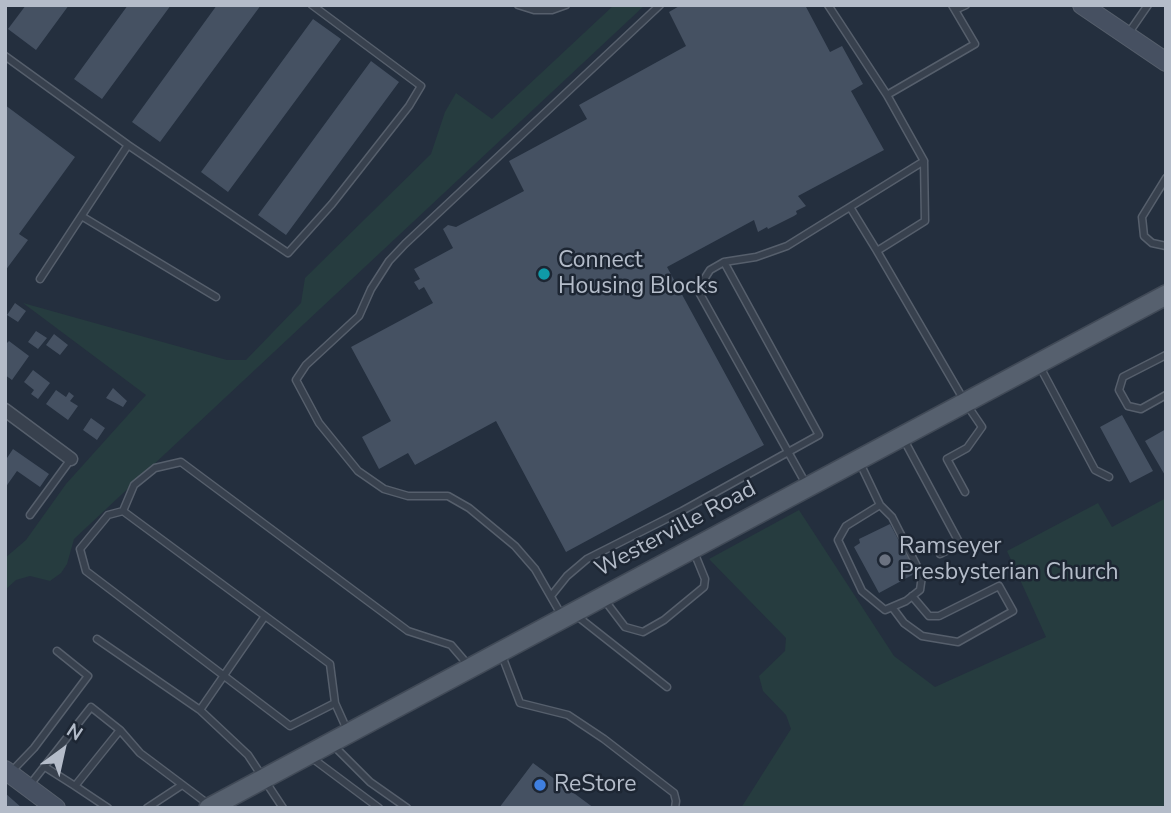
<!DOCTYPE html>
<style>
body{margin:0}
#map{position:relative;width:1171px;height:813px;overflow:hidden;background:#242f3e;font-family:"Nunito Sans",sans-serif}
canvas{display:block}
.frame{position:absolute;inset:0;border:7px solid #b4bcc9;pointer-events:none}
.north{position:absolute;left:28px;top:715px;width:70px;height:70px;-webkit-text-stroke:5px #1d2633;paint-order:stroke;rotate:33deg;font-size:19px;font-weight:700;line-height:28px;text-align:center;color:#b4bcc9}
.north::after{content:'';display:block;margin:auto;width:24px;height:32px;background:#b4bcc9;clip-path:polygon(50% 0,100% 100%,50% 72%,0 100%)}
</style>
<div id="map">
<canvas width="1171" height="813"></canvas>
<div class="frame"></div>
<div class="north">N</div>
</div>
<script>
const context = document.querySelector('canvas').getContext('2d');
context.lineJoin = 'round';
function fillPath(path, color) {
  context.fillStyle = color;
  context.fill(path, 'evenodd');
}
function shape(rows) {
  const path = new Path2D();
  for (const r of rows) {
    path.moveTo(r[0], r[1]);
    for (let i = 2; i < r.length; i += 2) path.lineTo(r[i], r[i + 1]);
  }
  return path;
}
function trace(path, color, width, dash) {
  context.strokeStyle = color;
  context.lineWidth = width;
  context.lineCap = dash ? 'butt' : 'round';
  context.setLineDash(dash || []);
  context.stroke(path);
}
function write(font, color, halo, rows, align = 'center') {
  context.font = font + ' "Nunito Sans",sans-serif';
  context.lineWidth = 5;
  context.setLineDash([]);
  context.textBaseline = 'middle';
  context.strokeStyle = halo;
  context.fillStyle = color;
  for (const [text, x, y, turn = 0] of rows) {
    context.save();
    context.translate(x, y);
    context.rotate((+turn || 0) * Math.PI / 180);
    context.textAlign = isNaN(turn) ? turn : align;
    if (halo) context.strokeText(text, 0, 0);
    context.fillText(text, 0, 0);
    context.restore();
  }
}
const green = shape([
 [614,5,645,5,74,539,67,564,61,573,50,581,30,576,16,580,5,590,5,558,26,540,66,484,146,395,23,303,227,360,246,360,301,303,305,278,431,154,445,112,456,93,492,119],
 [1166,498,1166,808,741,808,791,729,786,715,763,691,759,676,785,651,786,638,709,559,799,510,894,656,935,687,1046,637,1007,551,1098,503,1112,527]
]);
const building = shape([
 [26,5,69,5,36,50,8,29],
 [128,5,171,5,102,99,74,79],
 [217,5,261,5,160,142,132,122],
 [681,5,805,5,830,52,842,46,863,84,851,91,884,150,798,196,806,206,796,211,797,214,794,216,768,229,767,227,758,232,754,220,667,267,764,445,566,552,496,421,415,465,408,453,379,469,362,437,391,421,351,347,433,303,424,287,419,290,414,282,420,279,414,269,453,248,443,229,448,225,456,227,524,191,509,161,587,119,579,105,686,46,669,12],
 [313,19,341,39,228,192,201,172],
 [371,61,399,82,286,235,258,215],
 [5,105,75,157,19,234,28,240,5,271],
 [15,303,26,311,18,322,7,315],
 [36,331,47,338,38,349,28,342],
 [54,334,68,345,60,355,46,345],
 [9,341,29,356,12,380,5,375,5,345],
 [33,370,50,383,38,399,31,394,34,390,24,382],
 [113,388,127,401,123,407,106,398],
 [56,390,66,397,69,392,74,396,70,401,78,406,68,420,46,404],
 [1122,415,1153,471,1130,483,1100,427],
 [91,418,105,428,97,440,83,430],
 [1166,429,1166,477,1145,441],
 [13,449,49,474,40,487,17,471,5,488,5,461],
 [890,524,916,573,879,593,854,547,860,543,859,539],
 [533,763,594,808,499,808],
 [5,793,22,808,5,808]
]);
const lane = shape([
 [518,5,534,10,552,10,566,5],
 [955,10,966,5],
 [1128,34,1148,5],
 [5,56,128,145,288,253,332,204,409,106,421,86,312,5],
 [887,95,975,44,952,5],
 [924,161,925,221,877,251,965,402,982,427,967,448,947,459,965,492],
 [1166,178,1142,217,1144,236,1152,243,1166,246],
 [850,207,877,251],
 [83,217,216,297],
 [40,279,128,145],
 [1166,355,1123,377,1119,390,1128,406,1141,409,1166,395],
 [1039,365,1095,470,1109,477],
 [903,438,960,544,940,554],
 [859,461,880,505,846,526,838,540,862,591,885,610,906,601,920,590,922,576,892,517,880,505],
 [806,484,700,294,703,281,710,270,724,262,756,257,787,246,924,161,887,95,828,5],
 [123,511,108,515,80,549,86,571,290,726,335,703],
 [30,515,71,459],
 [551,596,567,576,587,559,682,511,819,435,724,262],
 [603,598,625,627,643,632,664,620,704,587,705,579,694,552],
 [892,607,904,623,922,636,958,642,1013,611,999,586,939,616,929,616,912,596],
 [265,616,200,710,248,755,283,808],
 [562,616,535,569,515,546,469,508,448,496,408,496,384,489,358,471,319,423,296,380,306,365,359,316,371,289,389,261,405,244,660,5],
 [577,616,667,687],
 [97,639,200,710],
 [501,653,520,703,568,715,604,739,674,793,676,801,675,808],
 [348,732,335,703,330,664,123,511,134,485,155,468,181,462,408,631,451,645,469,666],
 [332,744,370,782,407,808],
 [312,758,379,808],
 [45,767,75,786,120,730],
 [11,772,34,748,88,676,57,651],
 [29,786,91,707,120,730,140,753,208,804],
 [75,786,108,808],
 [147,808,182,785]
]);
const street = shape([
 [5,410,71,459]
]);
const secondary = shape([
 [1082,5,1166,62],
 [5,770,56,808]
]);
const primary = shape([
 [209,808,1166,295]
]);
const markers = [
 [544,274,7,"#0f9aa8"],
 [885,560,7,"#6b7280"],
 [540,785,7,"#3f7fe0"]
];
const poiNames = [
 ["Connect",558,261],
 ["Housing Blocks",558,287],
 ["Ramseyer",899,547],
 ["Presbysterian Church",899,573],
 ["ReStore",554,785]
];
const streetNames = [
 ["Westerville Road",676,530,-28]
];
fillPath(green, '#263c3f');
fillPath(building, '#455162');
trace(lane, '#565f6c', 9);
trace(street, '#565f6c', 15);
trace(secondary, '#565f6c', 20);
trace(primary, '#414a57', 22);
trace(lane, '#38414e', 6);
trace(street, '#38414e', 12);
trace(secondary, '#465061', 18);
trace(primary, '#56606e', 19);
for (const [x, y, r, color] of markers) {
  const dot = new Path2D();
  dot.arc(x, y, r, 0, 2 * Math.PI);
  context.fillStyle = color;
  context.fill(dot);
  trace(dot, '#1d2633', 2.5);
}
write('23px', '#b4bcc9', '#1d2633', poiNames, 'left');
write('23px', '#b4bcc9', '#1d2633', streetNames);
</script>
